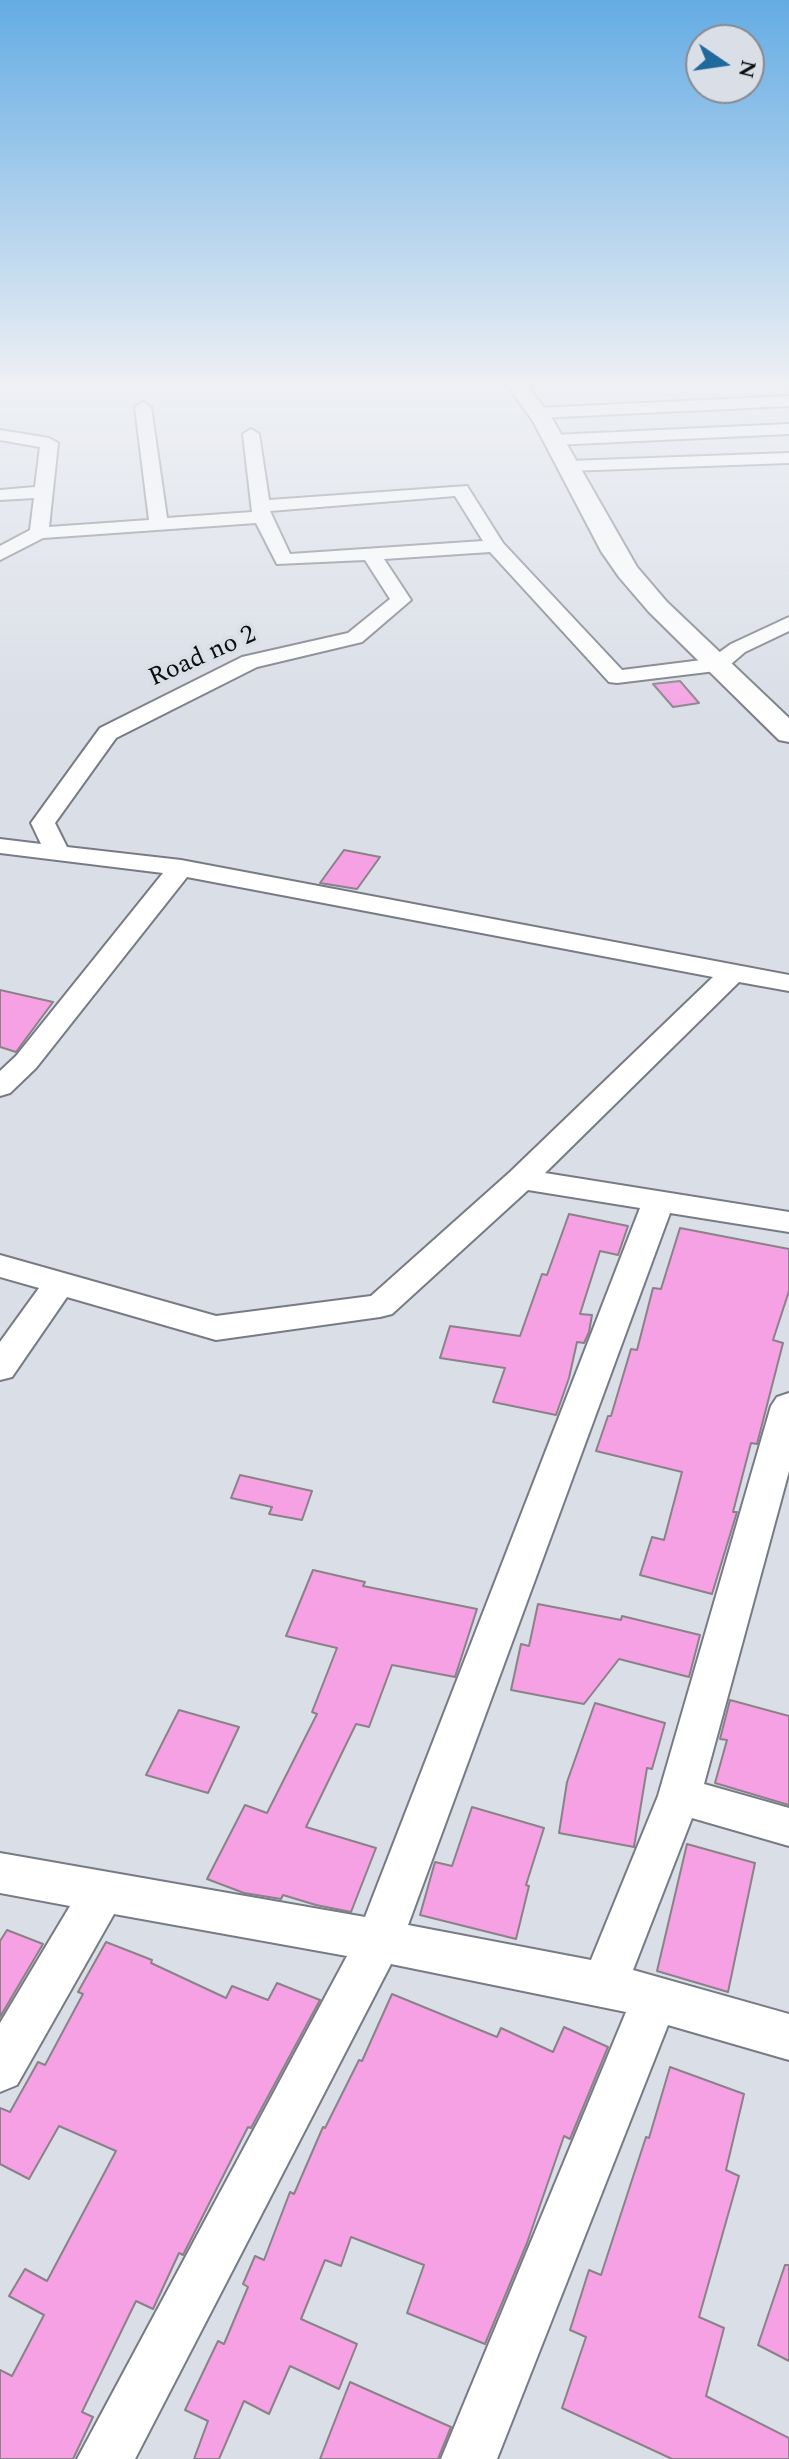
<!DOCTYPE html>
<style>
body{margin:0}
#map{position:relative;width:789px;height:2459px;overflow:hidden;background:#dadee7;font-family:Spectral,serif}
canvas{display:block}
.north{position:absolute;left:685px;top:24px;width:80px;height:80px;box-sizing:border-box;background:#dadee7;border:2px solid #888a91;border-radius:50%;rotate:103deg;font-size:22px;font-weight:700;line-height:32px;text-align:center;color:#0c0d10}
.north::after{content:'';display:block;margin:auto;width:28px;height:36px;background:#1f699c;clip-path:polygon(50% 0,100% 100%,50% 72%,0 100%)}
</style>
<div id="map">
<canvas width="789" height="2459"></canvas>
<div class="north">N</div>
</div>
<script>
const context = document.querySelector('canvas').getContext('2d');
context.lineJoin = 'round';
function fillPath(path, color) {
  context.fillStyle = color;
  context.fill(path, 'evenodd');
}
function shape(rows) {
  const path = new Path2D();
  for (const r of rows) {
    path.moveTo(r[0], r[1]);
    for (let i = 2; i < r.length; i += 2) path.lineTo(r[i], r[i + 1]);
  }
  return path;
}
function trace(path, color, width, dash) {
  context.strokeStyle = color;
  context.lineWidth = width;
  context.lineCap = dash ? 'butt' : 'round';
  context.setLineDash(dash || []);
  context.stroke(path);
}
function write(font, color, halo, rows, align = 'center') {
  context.font = font + ' Spectral,serif';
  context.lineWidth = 8;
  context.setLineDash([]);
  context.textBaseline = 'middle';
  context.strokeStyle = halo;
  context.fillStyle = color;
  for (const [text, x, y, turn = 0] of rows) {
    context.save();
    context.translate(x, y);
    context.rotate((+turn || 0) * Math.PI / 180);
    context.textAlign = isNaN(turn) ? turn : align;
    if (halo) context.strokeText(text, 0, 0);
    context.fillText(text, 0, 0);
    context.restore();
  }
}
const building = shape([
 [680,681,699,703,673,707,653,684,680,681],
 [344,850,380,857,357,889,320,883,344,850],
 [0,990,53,1002,16,1052,0,1047,0,990],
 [569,1214,628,1226,618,1255,600,1251,580,1314,592,1315,589,1332,584,1343,577,1342,569,1378,556,1415,493,1402,505,1368,440,1358,450,1326,520,1336,542,1274,547,1275,569,1214],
 [680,1228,789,1249,789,1291,773,1340,783,1343,757,1444,751,1443,733,1512,737,1512,712,1594,640,1575,652,1537,664,1540,682,1472,596,1451,608,1416,611,1416,631,1349,637,1350,653,1288,661,1289,680,1228],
 [240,1475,312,1491,302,1520,269,1514,272,1507,231,1498,240,1475],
 [313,1570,365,1582,363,1586,477,1609,455,1677,392,1665,369,1727,356,1724,306,1827,376,1848,351,1912,316,1905,283,1895,281,1899,244,1893,207,1879,245,1805,267,1813,317,1714,312,1712,337,1648,286,1636,313,1570],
 [538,1604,621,1620,622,1616,700,1635,689,1677,619,1659,584,1704,511,1690,521,1644,529,1646,538,1604],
 [730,1700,789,1716,789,1805,715,1783,727,1740,720,1739,730,1700],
 [595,1703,665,1723,652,1769,647,1768,634,1847,559,1833,567,1782,595,1703],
 [179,1710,239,1727,208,1793,146,1775,179,1710],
 [472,1807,544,1828,526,1885,529,1886,516,1939,420,1915,435,1862,452,1866,472,1807],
 [687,1844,755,1863,728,1992,657,1971,687,1844],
 [7,1930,43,1944,0,2017,0,1941,7,1930],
 [106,1942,152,1960,151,1963,226,1998,232,1986,268,2000,277,1983,320,2000,251,2128,248,2127,183,2255,179,2253,153,2309,136,2301,82,2412,93,2417,73,2459,0,2459,0,2370,12,2376,44,2315,9,2296,25,2269,47,2281,116,2151,59,2126,29,2179,0,2164,0,2108,10,2112,38,2062,45,2065,83,1994,78,1992,106,1942],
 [392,1994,497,2037,501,2028,553,2052,564,2027,608,2047,570,2139,564,2136,527,2243,485,2344,407,2313,424,2265,351,2237,341,2266,325,2260,301,2319,357,2344,339,2389,290,2366,269,2414,244,2401,219,2459,194,2459,208,2421,185,2410,218,2341,224,2344,248,2287,243,2284,255,2256,264,2260,290,2192,294,2194,323,2127,325,2128,359,2060,362,2061,392,1994],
 [670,2067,744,2094,726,2170,739,2176,699,2317,724,2328,706,2396,789,2438,789,2459,672,2459,562,2408,586,2337,570,2330,589,2270,601,2275,646,2137,649,2138,670,2067],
 [785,2265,789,2265,789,2361,758,2345,785,2265],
 [350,2382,451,2427,438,2459,320,2459,350,2382]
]);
const minor = shape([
 [789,396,789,406,538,418,530,413,538,408,789,396],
 [143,402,151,407,167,518,252,512,243,434,251,429,259,434,269,500,467,486,503,543,622,670,710,659,731,644,789,617,789,631,745,652,724,670,617,683,609,682,490,552,384,559,411,600,362,642,257,667,116,738,55,823,67,847,181,860,789,975,789,991,739,982,545,1173,789,1212,789,1232,670,1213,408,1925,591,1960,658,1796,771,1406,777,1397,789,1393,789,1471,704,1784,789,1808,789,1846,692,1818,633,1970,789,2014,789,2060,668,2025,497,2459,441,2459,626,2012,391,1964,135,2459,77,2459,347,1956,114,1914,17,2085,0,2092,0,2023,70,1906,0,1893,0,1853,365,1917,640,1208,528,1190,392,1314,380,1317,216,1340,67,1297,12,1377,0,1380,0,1342,39,1288,0,1277,0,1255,216,1316,371,1296,510,1172,713,977,187,877,36,1068,10,1093,0,1096,0,1071,16,1056,163,873,0,853,0,839,41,844,31,823,100,728,242,657,348,633,390,599,365,560,277,564,256,523,43,538,0,560,0,546,30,530,34,498,0,500,0,490,35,487,40,447,0,440,0,430,49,438,58,443,49,527,149,520,135,407,143,402],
 [455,496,483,541,290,554,270,511,455,496],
 [789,424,789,434,553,445,544,440,553,435,789,424],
 [789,453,789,463,568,471,559,466,568,461,789,453]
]);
const tertiary = shape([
 [504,381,524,381,553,420,637,567,667,602,789,718,789,742,779,740,649,612,619,577,601,551,533,421,504,381]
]);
const farStreetnames = [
 ["Road no 2",203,658,-24]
];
fillPath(building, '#f5a1e3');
trace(building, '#8a8288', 2);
trace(minor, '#777b83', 4);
trace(tertiary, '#777b83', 4);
fillPath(minor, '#fff');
fillPath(tertiary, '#fff');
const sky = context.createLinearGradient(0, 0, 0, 725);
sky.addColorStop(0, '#64ace4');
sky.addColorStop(0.53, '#eef0f4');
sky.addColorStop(1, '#eef0f400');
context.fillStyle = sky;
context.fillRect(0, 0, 789, 725);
write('26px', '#0c0d10', '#dadee7', farStreetnames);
</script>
